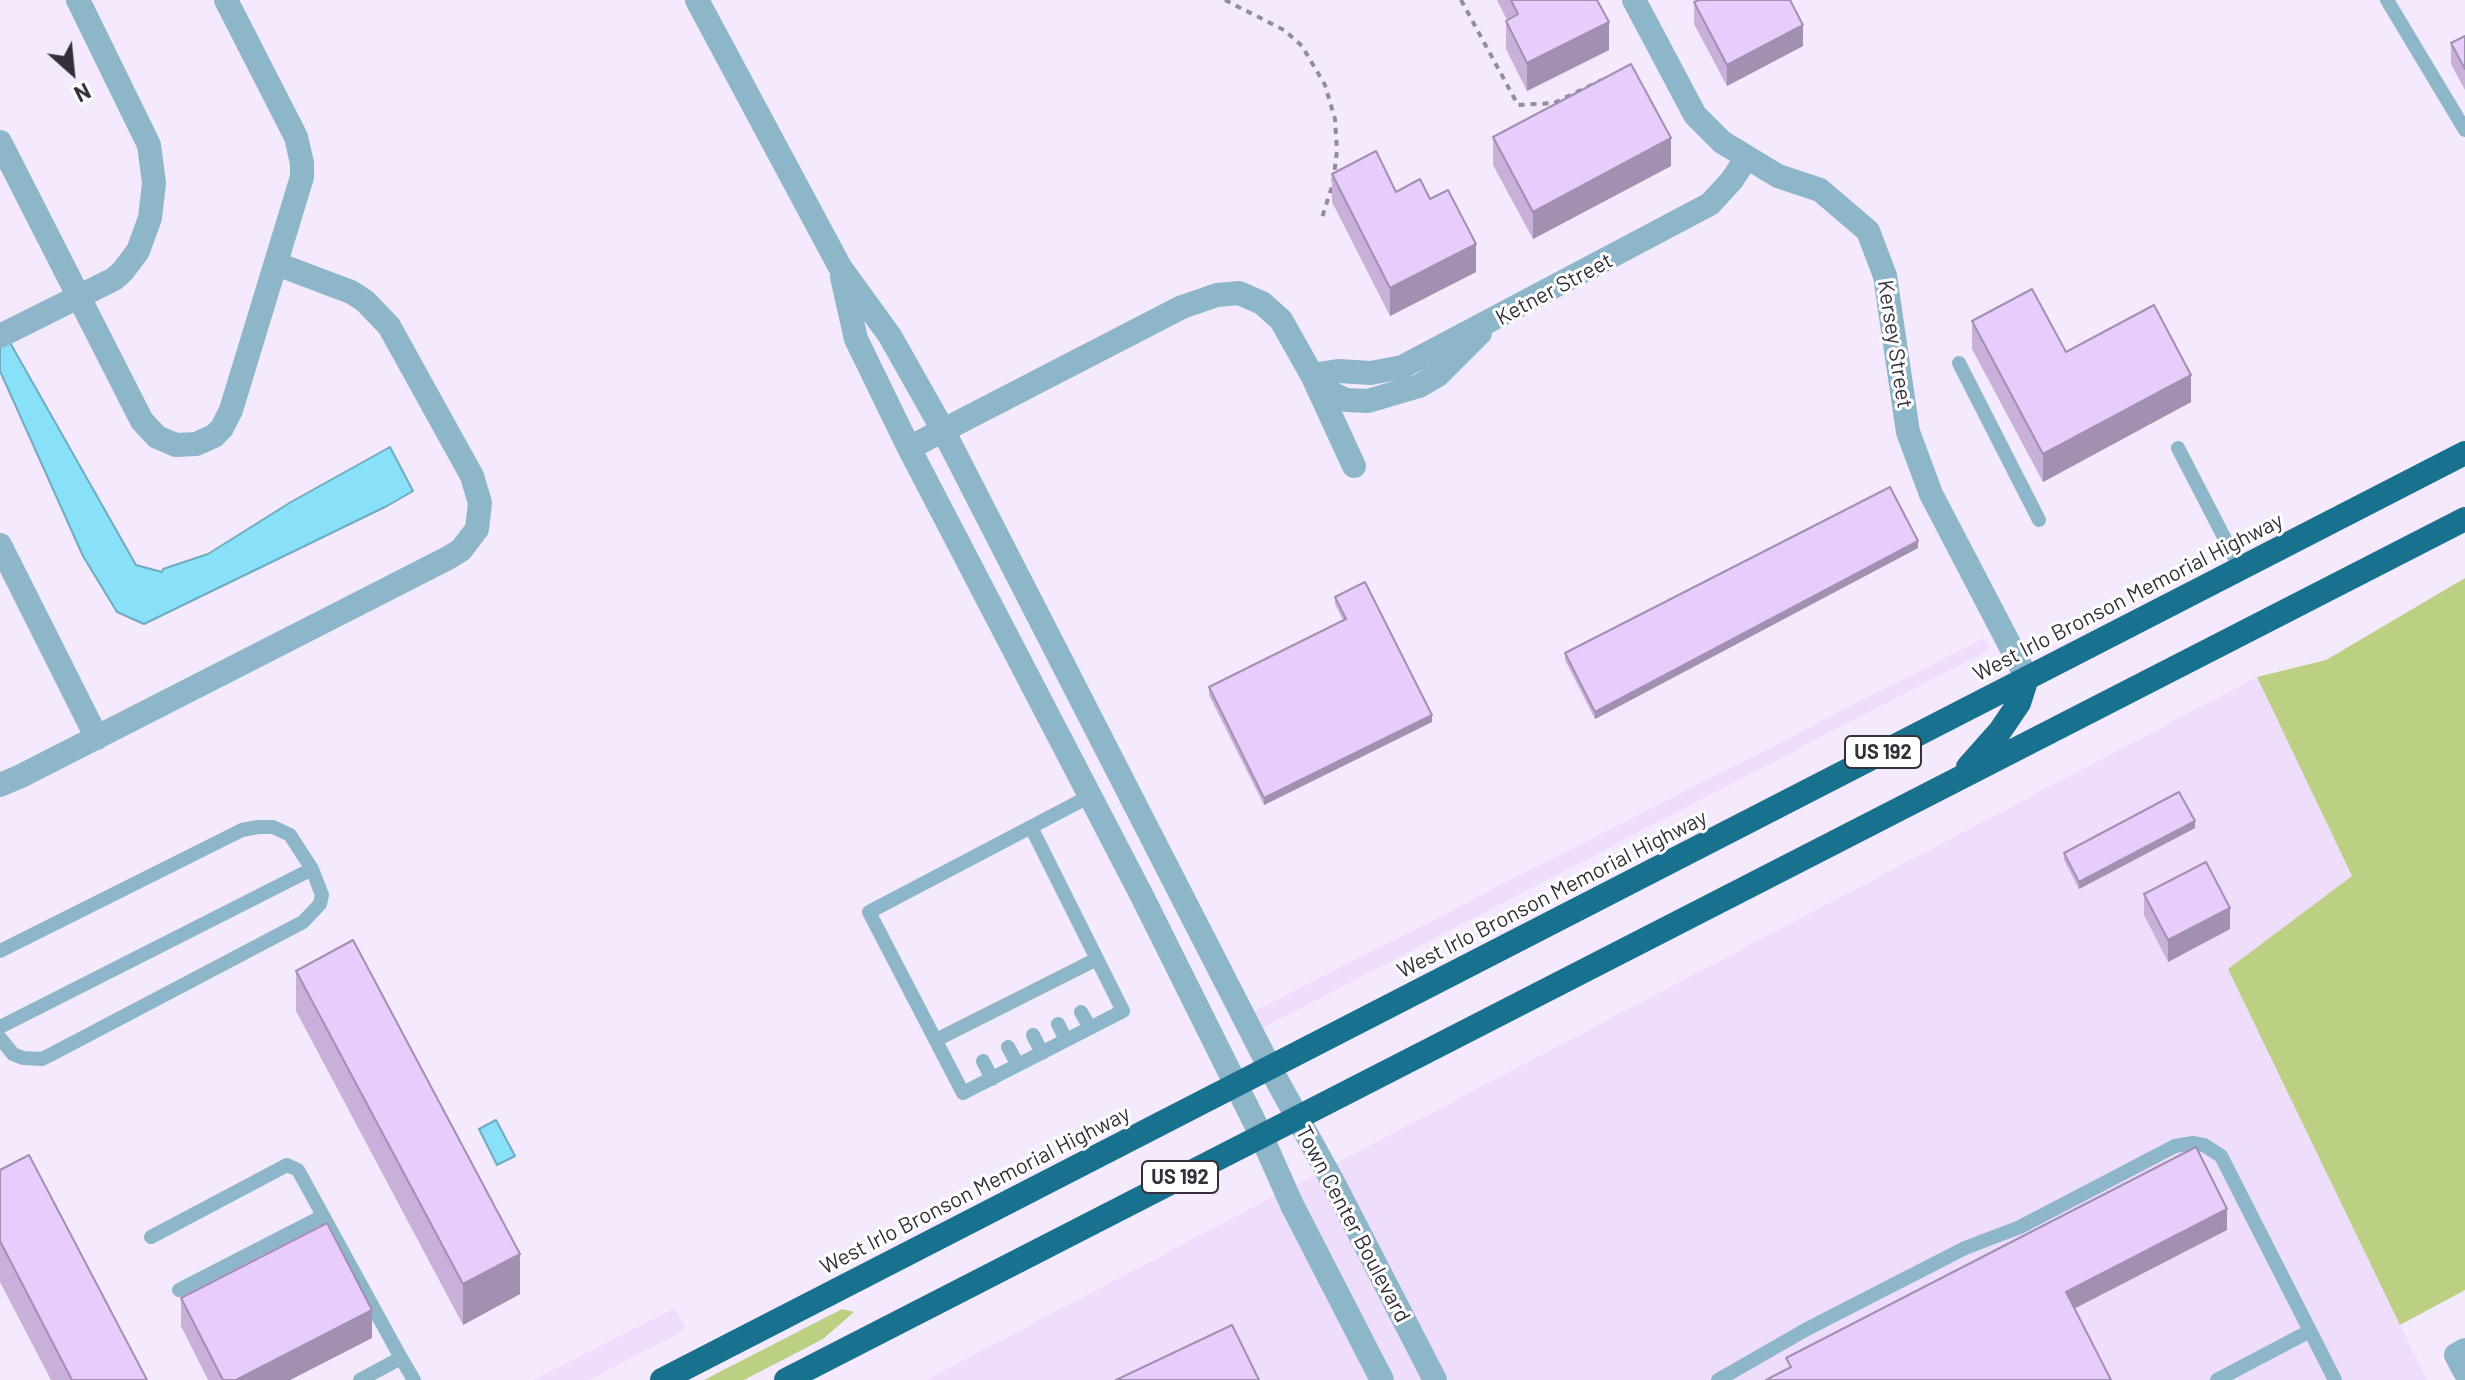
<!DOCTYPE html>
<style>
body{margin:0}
#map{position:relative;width:2465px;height:1380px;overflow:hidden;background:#f5eafd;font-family:Barlow,sans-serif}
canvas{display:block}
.north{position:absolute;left:32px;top:32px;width:80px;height:80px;-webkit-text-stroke:6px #fff;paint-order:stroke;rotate:153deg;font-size:22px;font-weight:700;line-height:32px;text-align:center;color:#342f38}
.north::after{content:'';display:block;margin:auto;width:28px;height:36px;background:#342f38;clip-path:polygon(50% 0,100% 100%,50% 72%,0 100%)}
</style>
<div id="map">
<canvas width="2465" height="1380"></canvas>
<div class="north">N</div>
</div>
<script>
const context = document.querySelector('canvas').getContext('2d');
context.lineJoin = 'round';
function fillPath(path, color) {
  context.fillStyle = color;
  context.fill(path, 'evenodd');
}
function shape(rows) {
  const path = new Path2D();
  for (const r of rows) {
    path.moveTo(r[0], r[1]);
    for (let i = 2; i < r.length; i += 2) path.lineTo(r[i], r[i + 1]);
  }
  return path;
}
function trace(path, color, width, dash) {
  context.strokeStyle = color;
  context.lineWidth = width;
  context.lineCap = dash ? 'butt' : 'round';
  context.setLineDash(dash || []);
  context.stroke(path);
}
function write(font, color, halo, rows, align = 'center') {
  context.font = font + ' Barlow,sans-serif';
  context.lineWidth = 6;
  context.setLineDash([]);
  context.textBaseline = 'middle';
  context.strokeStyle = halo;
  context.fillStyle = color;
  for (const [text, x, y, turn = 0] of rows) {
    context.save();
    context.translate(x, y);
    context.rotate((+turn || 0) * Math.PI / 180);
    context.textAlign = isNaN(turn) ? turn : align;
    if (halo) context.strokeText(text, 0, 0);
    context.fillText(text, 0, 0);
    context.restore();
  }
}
const built = shape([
 [1984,638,1990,649,1259,1030,1251,1013],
 [2257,677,2352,876,2228,969,2427,1380,926,1380],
 [675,1308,686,1329,589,1380,533,1380]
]);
const green = shape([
 [2465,578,2465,1290,2400,1325,2228,969,2352,876,2257,677,2326,660],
 [842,1309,854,1312,823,1339,744,1380,704,1380]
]);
const water = shape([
 [0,325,136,565,162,572,163,569,208,554,291,502,390,447,413,491,387,506,144,624,117,612,83,556,0,371,0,325],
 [496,1120,515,1156,497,1165,479,1129,496,1120]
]);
const path = shape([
 [1225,0,1284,30,1302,46,1325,85,1335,119,1337,151,1333,183,1321,221],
 [1461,0,1518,105,1554,103,1602,80]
]);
const lane = shape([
 [2387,0,2465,130],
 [1959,363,2039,520],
 [2178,448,2240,568],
 [1031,827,1123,1011,963,1093,869,912,1090,796],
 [0,951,242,830,258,827,273,827,290,835,312,869,322,895,320,904,303,922,52,1054,42,1059,23,1058,13,1054,0,1038],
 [1081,1012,1090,1028],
 [1058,1024,1066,1040],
 [0,1027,312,869],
 [1033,1035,1042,1053],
 [936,1040,1097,959],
 [1008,1047,1018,1065],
 [983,1061,992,1079],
 [151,1237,287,1165,298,1170,401,1358],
 [179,1290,323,1216],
 [360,1380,401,1358,414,1380],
 [1718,1380,1807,1329,1965,1248,2020,1227,2175,1146,2193,1143,2204,1145,2221,1156,2335,1380],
 [2217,1380,2310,1331]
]);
const street = shape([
 [697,0,840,267,890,336,943,430,1270,1068,1333,1182,1435,1380],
 [1634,0,1695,115,1722,142,1778,176,1820,190,1868,231,1885,276,1908,432,1931,494,2027,678],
 [0,142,142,421,157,437,176,445,196,444,214,436,222,428,231,410,302,177,302,163,296,137,226,0],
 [842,277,856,339,909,448,1141,894,1261,1135,1292,1205,1382,1380],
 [0,336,114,279,123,271,138,251,150,218,154,183,149,145,78,0],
 [1312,375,1338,371,1371,373,1402,367,1710,204,1732,180,1747,157],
 [1315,378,1329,392,1346,400,1368,401,1419,386,1438,375,1480,333],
 [909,448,1182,307,1217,295,1239,293,1262,303,1281,320,1312,375,1354,466],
 [0,545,97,738],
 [0,785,21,776,448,558,461,550,477,529,480,503,472,476,389,326,365,301,351,292,277,264],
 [2465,1350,2456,1355,2465,1372]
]);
const highway = shape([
 [1968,767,2000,731,2019,703,2027,678],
 [662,1380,2465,453],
 [786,1380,2465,519]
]);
const wall = shape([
 [1497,0,1597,0,1609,50,1527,91,1506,49,1506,21,1507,20],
 [1694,2,1803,46,1727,86,1694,24],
 [2465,36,2465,90,2451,64,2451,43],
 [1493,137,1671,166,1533,239,1493,165],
 [1332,174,1396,192,1430,199,1476,272,1390,316,1332,202],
 [1972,321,2191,402,2043,482,1972,349],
 [1918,548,1595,719,1565,660,1565,653],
 [1335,597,1432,722,1264,805,1209,695,1209,687,1343,620,1335,604],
 [2195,828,2079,889,2064,860,2064,853],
 [2144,894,2230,929,2168,962,2144,915],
 [296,971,520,1294,463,1325,296,1011],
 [0,1170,147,1380,51,1380,0,1282],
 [181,1298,372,1338,290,1380,208,1380,181,1326]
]);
const shadedWall = shape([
 [1609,22,1609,50,1527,91,1527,63],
 [1803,25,1803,46,1727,86,1727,65],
 [1671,138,1671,166,1533,239,1533,212],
 [1476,244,1476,272,1390,316,1390,288],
 [2191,375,2191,402,2043,482,2043,454],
 [1918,541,1918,548,1595,719,1595,712],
 [1432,715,1432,722,1264,805,1264,798],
 [2195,821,2195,828,2079,889,2079,882],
 [2230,908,2230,929,2168,962,2168,940],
 [2227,1209,2227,1230,2066,1313,2066,1292],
 [520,1254,520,1294,463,1325,463,1284],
 [372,1310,372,1338,290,1380,236,1380]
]);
const building = shape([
 [1511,0,1597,0,1609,22,1527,63,1506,21,1518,14,1511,0],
 [1699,0,1790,0,1803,25,1727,65,1694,2,1699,0],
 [2465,36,2465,69,2451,43,2465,36],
 [1631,64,1671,138,1533,212,1493,137,1631,64],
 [1376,151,1396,192,1420,179,1430,199,1448,190,1476,244,1390,288,1332,174,1376,151],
 [2032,289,2066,352,2154,305,2191,375,2043,454,1972,321,2032,289],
 [1890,487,1918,541,1595,712,1565,653,1890,487],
 [1365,582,1432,715,1264,798,1209,687,1346,619,1335,597,1365,582],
 [2179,792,2195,821,2079,882,2064,853,2179,792],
 [2206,862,2230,908,2168,940,2144,894,2206,862],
 [353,940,520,1254,463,1284,296,971,353,940],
 [2196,1147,2227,1209,2066,1292,2111,1380,1766,1380,1791,1367,1786,1358,2196,1147],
 [29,1155,147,1380,72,1380,0,1241,0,1170,29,1155],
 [327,1223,372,1310,236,1380,223,1380,181,1298,327,1223],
 [1232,1325,1259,1380,1116,1380,1232,1325]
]);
const shields = [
 [1883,752,76],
 [1180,1177,76]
];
const shieldNames = [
 ["US 192",1883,752],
 ["US 192",1180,1177]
];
const streetNames = [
 ["Ketner Street",1554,289,-28],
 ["Kersey Street",1895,344,81],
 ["West Irlo Bronson Memorial Highway",2128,597,-27],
 ["West Irlo Bronson Memorial Highway",1552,894,-27],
 ["West Irlo Bronson Memorial Highway",975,1190,-27],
 ["Town Center Boulevard",1353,1224,62]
];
fillPath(built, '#eeddfb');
fillPath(green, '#bbd083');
fillPath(water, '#88e1f9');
trace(water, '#6facbf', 2);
trace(path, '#948c9a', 4, [6, 6]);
trace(lane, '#8db6c9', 14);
trace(street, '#8db6c9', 24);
trace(highway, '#197190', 24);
fillPath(wall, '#c8b0d9');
fillPath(shadedWall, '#a290b0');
fillPath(building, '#e8cdfc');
trace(building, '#a290b0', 2);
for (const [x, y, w] of shields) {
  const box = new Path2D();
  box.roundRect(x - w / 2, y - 16, w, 32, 6);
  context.fillStyle = '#fff';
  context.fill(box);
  trace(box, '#342f38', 2);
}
write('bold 20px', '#342f38', null, shieldNames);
write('22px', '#342f38', '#fff', streetNames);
</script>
